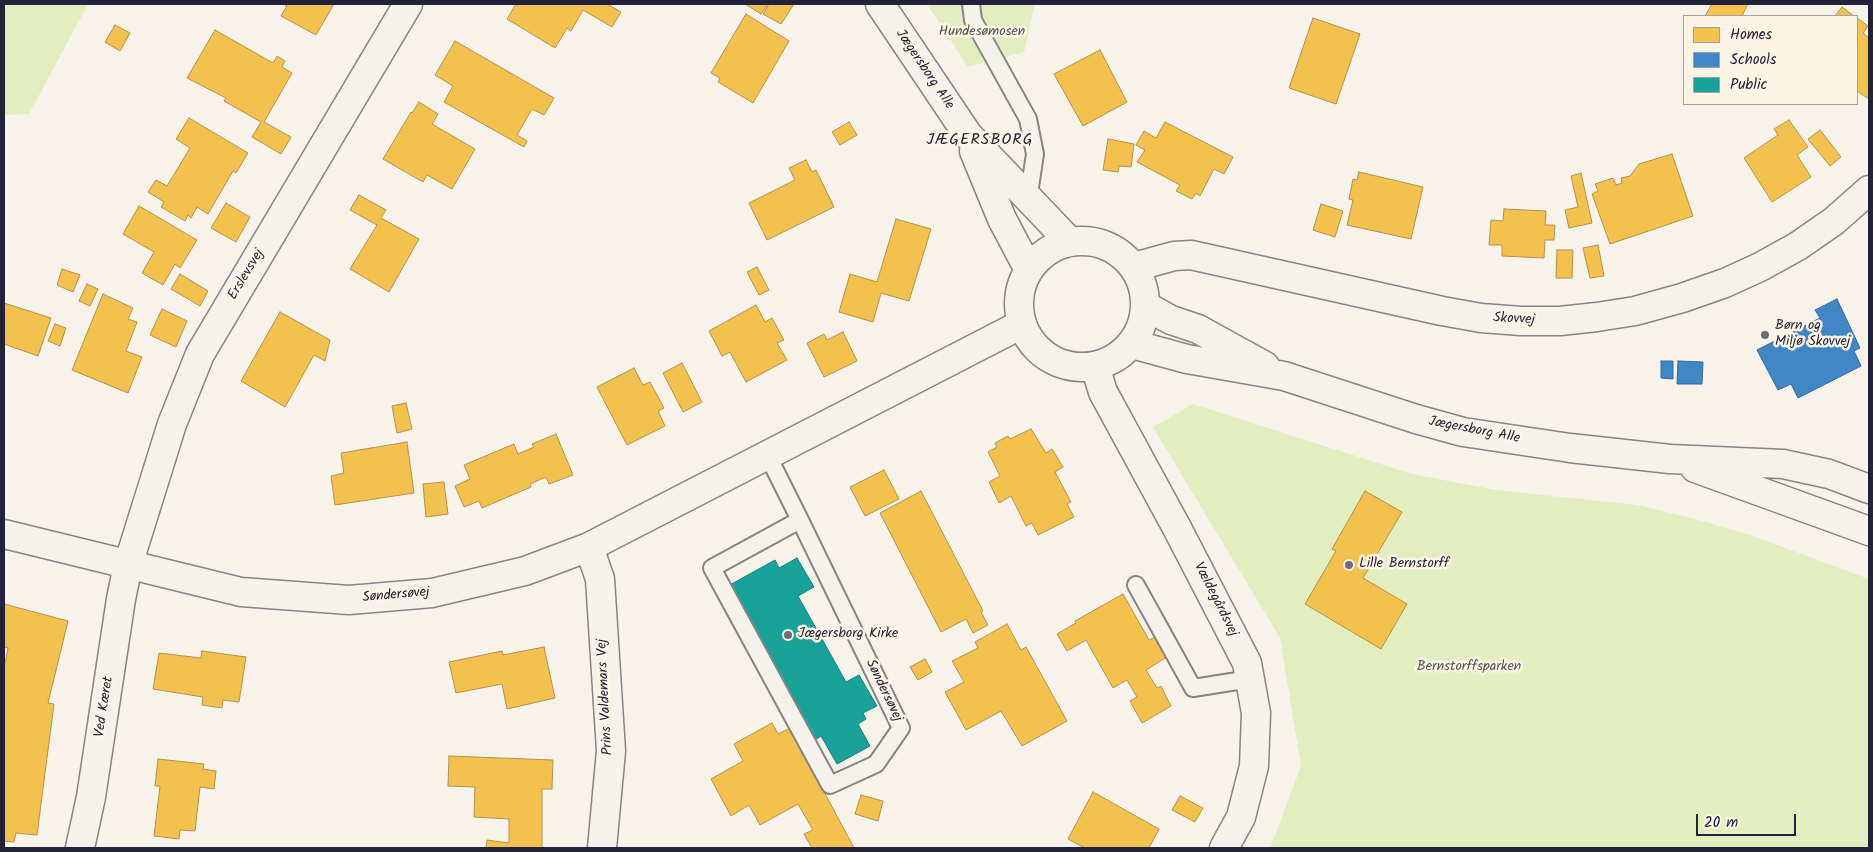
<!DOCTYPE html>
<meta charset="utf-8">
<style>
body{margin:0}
#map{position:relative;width:1873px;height:852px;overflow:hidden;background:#f7f3ea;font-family:Kalam,sans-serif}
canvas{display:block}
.frame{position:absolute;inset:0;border:5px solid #22223b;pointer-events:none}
.legend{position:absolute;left:1683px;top:15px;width:175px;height:90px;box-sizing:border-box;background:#fcf5e5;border:1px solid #a5a1a1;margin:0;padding:6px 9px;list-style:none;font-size:15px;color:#22223b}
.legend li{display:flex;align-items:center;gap:10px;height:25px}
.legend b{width:25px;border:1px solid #a5a1a1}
.scale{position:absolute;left:1696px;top:814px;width:100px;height:22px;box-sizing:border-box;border:2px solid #22223b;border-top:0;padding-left:6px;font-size:15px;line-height:18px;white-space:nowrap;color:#22223b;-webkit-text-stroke:4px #fcf5e5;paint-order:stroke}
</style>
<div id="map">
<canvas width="1873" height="852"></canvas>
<div class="frame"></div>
<ul class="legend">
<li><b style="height:14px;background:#f2c14e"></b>Homes</li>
<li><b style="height:14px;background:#3f88c5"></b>Schools</li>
<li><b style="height:14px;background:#17a398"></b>Public</li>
</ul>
<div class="scale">20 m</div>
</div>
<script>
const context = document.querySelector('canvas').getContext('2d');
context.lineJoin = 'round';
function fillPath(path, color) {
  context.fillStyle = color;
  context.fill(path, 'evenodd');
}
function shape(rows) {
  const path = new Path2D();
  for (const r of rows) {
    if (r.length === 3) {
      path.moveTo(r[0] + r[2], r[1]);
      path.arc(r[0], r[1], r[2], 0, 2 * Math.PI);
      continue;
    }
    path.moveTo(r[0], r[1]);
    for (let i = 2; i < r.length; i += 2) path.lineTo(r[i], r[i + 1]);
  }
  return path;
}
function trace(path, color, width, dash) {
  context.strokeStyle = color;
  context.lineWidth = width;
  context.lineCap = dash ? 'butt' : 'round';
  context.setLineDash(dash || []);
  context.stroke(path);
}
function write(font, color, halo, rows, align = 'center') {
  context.font = font + ' Kalam,sans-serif';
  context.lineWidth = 5;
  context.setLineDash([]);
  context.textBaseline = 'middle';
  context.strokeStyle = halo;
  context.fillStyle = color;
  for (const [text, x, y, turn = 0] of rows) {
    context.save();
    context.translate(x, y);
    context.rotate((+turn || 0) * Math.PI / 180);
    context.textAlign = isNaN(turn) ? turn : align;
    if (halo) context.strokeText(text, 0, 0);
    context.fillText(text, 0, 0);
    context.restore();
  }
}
const green = shape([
 [4,4,88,4,29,114,4,115],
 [927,4,1035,4,1024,52,968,67],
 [1193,404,1412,474,1496,490,1637,505,1696,519,1753,536,1869,579,1869,848,1270,848,1301,766,1280,638,1153,427]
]);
const homes = shape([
 [283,4,334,4,316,35,281,16,287,6,283,4],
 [516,4,607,4,621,12,612,27,583,10,571,31,567,28,555,48,507,19,516,4],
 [745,4,768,4,761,14,745,4],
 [769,4,794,4,781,24,763,14,769,4],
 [1712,4,1748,4,1742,16,1705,16,1712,4],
 [1842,7,1854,16,1835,16,1842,7],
 [746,14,789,41,753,103,718,82,720,78,711,73,746,14],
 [1313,18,1360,34,1336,104,1289,88,1313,18],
 [1857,18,1868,26,1863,33,1869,38,1869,99,1857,91,1857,18],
 [115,25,130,33,120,51,105,42,115,25],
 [215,30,273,63,277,56,285,61,282,67,292,73,264,122,291,137,281,154,252,137,261,122,224,101,226,98,187,78,215,30],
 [455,41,554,98,544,115,532,109,517,135,527,141,524,147,444,102,453,86,435,75,455,41],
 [1100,50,1127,102,1083,126,1054,74,1100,50],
 [419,102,438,114,432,124,475,149,452,189,427,175,423,182,383,159,411,112,412,113,419,102],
 [189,118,248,153,236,173,233,171,208,214,197,207,191,218,188,215,185,221,161,207,164,202,148,192,156,180,167,186,190,148,176,139,189,118],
 [1789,120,1808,147,1797,155,1811,177,1772,202,1744,158,1778,135,1774,129,1789,120],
 [849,122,857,135,840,145,832,132,849,122],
 [1165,122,1233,157,1224,174,1214,169,1200,196,1196,193,1192,199,1176,191,1180,185,1137,162,1145,150,1136,145,1144,131,1156,138,1165,122],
 [1820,130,1841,157,1830,166,1808,139,1820,130],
 [1108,139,1134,144,1131,167,1119,166,1118,172,1103,170,1108,139],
 [1672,154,1693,216,1610,244,1592,194,1598,191,1595,184,1613,178,1616,185,1622,183,1621,178,1630,176,1639,164,1672,154],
 [806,160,812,172,816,170,834,207,767,240,749,203,795,180,789,168,806,160],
 [1359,172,1423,187,1411,239,1347,225,1353,200,1349,199,1353,179,1357,180,1359,172],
 [1581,173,1592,223,1569,228,1565,210,1578,207,1571,176,1581,173],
 [359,195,386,210,381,218,419,239,389,292,350,269,377,225,350,210,359,195],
 [226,203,250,217,236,242,211,228,226,203],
 [1321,204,1343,211,1335,237,1313,230,1321,204],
 [139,206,197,240,180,268,175,264,163,285,142,273,154,252,123,234,139,206],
 [1504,209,1546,211,1545,225,1555,225,1554,240,1545,240,1544,258,1502,256,1502,245,1489,245,1491,220,1503,221,1504,209],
 [896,219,931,229,909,301,881,293,873,322,839,312,850,274,877,282,896,219],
 [1598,245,1604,276,1590,278,1583,248,1598,245],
 [1557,250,1573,250,1572,278,1556,278,1557,250],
 [757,267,769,290,759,295,747,272,757,267],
 [62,269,80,275,73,292,57,285,62,269],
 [180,274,208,291,200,306,171,289,180,274],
 [87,284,98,289,90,306,79,301,87,284],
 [103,294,133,308,128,319,137,322,126,351,142,357,128,393,72,370,103,294],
 [4,303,51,318,38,356,4,344,4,303],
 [756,305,765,322,772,318,784,340,777,343,787,360,746,382,730,352,722,356,709,331,756,305],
 [162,309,187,321,176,347,150,335,162,309],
 [280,312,330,340,325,361,314,355,285,407,241,381,280,312],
 [55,324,66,328,60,346,48,341,55,324],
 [843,332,857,361,824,377,807,343,824,334,827,340,843,332],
 [682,363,702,402,683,412,663,373,682,363],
 [634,368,643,385,650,382,664,408,658,411,665,426,627,445,597,387,634,368],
 [406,403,412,429,397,433,392,406,406,403],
 [1031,429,1046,453,1052,449,1063,467,1055,472,1071,502,1067,504,1074,517,1038,535,1032,523,1026,526,1011,496,999,503,989,482,1000,476,988,452,997,447,995,443,1008,436,1010,439,1031,429],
 [556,434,573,475,549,484,546,477,530,484,531,487,482,508,479,501,464,507,455,486,470,479,464,465,514,444,518,454,534,447,532,444,556,434],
 [407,442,414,493,335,505,331,476,344,473,341,453,407,442],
 [884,470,899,499,865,516,850,487,884,470],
 [444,482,448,514,426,517,423,484,444,482],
 [921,491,983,611,981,612,988,625,973,633,966,619,941,632,880,513,921,491],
 [1365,491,1402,512,1363,578,1407,604,1381,649,1305,604,1336,551,1332,549,1365,491],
 [1123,594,1149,640,1155,637,1167,657,1146,670,1157,688,1161,686,1171,706,1142,723,1130,701,1137,697,1127,680,1113,688,1086,640,1067,651,1057,634,1076,623,1075,621,1123,594],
 [4,604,68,621,48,703,54,704,37,835,16,833,14,842,4,841,4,668,8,648,4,647,4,604],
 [1007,624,1021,650,1026,647,1067,721,1022,746,1001,711,966,730,945,692,964,682,952,661,978,648,975,642,1007,624],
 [544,647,555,698,507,709,502,684,456,693,449,662,502,651,503,655,544,647],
 [202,651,246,657,239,702,223,700,222,708,202,705,203,697,153,689,159,653,201,658,202,651],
 [925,659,932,672,918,680,910,667,925,659],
 [772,723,778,734,790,728,854,848,812,848,804,834,813,830,798,804,760,825,749,805,731,816,711,779,743,761,734,744,772,723],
 [449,756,553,760,552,789,542,789,542,848,486,848,487,840,509,843,509,819,474,817,475,787,448,786,449,756],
 [158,759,204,764,203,769,216,771,214,789,200,787,195,831,180,830,179,839,154,836,160,786,155,786,158,759],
 [1093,792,1159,829,1149,848,1085,848,1068,839,1093,792],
 [861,795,883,801,878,821,855,814,861,795],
 [1180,796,1203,808,1195,822,1172,810,1180,796]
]);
const schools = shape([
 [1837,299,1860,348,1854,351,1861,366,1798,398,1791,384,1778,390,1757,350,1820,318,1815,310,1837,299],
 [1661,361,1673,361,1673,379,1661,378,1661,361],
 [1678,361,1703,362,1702,384,1677,384,1678,361]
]);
const public = shape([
 [797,558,814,587,798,596,846,682,859,675,877,706,863,713,866,719,858,724,870,746,837,764,821,736,815,740,728,586,775,560,779,568,797,558]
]);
const service = shape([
 [971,4,973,20,1028,119,1035,154,1028,200],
 [768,456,800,520,901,728,876,764,830,785,712,568,800,520],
 [1136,585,1193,688,1250,679]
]);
const minor = shape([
 [1134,267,1174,256,1191,255,1442,311,1481,318,1521,321,1560,321,1597,317,1635,311,1682,298,1725,283,1760,267,1798,246,1834,221,1869,190],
 [1095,366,1103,392,1177,528,1247,663,1256,713,1254,766,1241,817,1224,848],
 [4,534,241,592,349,600,432,593,525,571,589,547,1022,324],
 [589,547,600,579,611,751,602,848],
 [80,848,91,797,121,599,128,565,172,424,200,354,408,4]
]);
const tertiary = shape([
 [880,4,968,135,1070,242],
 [974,151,1002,219,1029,270],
 [1082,304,63],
 [1146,306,1171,320,1198,329,1265,366],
 [1132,344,1187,359,1284,376,1416,419,1463,432,1570,448,1670,459,1783,464,1829,474,1869,489],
 [1695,468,1869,531]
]);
const markers = [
 [1765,335,5,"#6d6b78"],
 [1349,565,5,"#6d6b78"],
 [788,635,5,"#6d6b78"]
];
const parkNames = [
 ["Hundesømosen",982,33],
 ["Bernstorffsparken",1469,668]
];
const streetNames = [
 ["Jægersborg Alle",924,70,56],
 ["Erslevsvej",247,275,-59],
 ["Skovvej",1514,320,3],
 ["Jægersborg Alle",1474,431,11],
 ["Søndersøvej",396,596,-5],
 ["Vældegårdsvej",1215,600,63],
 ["Søndersøvej",883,691,64],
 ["Prins Valdemars Vej",606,697,-93],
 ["Ved Kæret",105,707,-81]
];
const poiNames = [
 ["Børn og",1775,327],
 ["Miljø Skovvej",1775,343],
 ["Lille Bernstorff",1359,565],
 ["Jægersborg Kirke",798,635]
];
const quarterNames = [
 ["JÆGERSBORG",980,141]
];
fillPath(green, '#e2eec0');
fillPath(homes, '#f2c14e');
trace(homes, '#b49148', 1);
fillPath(schools, '#3f88c5');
trace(schools, '#36699c', 1);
fillPath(public, '#17a398');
trace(public, '#1a7c7c', 1);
trace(service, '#868485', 20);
trace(minor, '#868485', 31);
trace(tertiary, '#868485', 31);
trace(service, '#f5f2ec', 16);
trace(minor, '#f5f2ec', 28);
trace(tertiary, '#f5f2ec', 28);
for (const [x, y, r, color] of markers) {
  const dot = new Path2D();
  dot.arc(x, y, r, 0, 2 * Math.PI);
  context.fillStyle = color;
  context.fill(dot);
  trace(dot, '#fcf5e5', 2);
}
write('14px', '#4e5454', '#fcf5e5', parkNames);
write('14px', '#22223b', '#fcf5e5', streetNames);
write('14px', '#22223b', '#fcf5e5', poiNames, 'left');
context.letterSpacing = '1px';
write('16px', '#22223b', '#fcf5e5', quarterNames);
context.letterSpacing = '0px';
</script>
